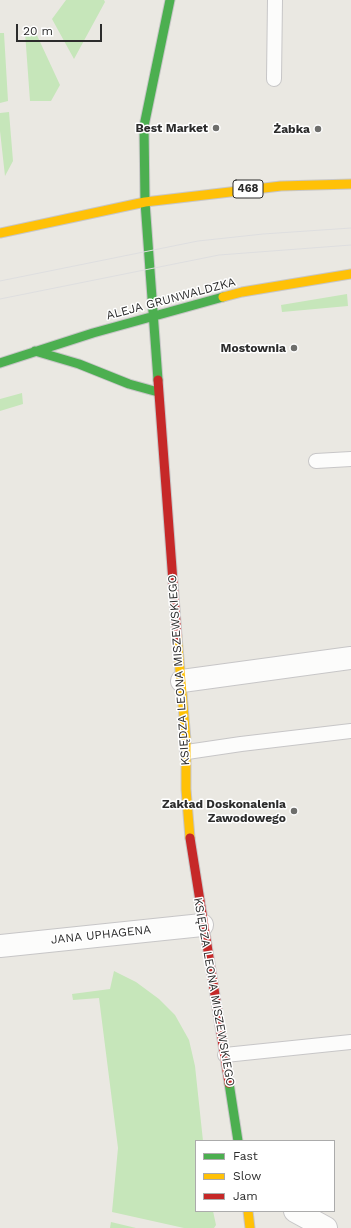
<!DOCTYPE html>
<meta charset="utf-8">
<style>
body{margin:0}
#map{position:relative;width:351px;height:1228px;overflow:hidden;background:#eae8e2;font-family:"Work Sans",sans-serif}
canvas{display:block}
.legend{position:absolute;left:195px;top:1140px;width:140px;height:72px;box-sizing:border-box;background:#fff;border:1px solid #ababab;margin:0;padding:5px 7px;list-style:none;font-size:12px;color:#2c2c2c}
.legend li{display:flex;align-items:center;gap:8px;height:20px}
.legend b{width:20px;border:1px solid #ababab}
.scale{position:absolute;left:16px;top:24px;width:86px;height:18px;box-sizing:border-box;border:2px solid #2c2c2c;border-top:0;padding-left:5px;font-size:12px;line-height:14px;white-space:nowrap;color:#2c2c2c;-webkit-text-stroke:3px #fff;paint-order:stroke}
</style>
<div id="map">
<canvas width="351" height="1228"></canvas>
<ul class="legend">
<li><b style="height:5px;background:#4caf50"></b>Fast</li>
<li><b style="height:5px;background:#ffc107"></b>Slow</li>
<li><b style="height:5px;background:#c62828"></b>Jam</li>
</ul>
<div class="scale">20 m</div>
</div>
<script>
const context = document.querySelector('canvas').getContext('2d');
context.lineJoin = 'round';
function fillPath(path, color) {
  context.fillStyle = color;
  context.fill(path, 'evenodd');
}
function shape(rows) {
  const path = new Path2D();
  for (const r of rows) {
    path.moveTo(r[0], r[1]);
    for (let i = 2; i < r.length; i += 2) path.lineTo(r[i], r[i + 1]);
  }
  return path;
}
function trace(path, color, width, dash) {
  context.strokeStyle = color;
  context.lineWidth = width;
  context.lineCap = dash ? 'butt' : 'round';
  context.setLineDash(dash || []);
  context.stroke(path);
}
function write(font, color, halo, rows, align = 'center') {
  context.font = font + ' "Work Sans",sans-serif';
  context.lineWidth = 3;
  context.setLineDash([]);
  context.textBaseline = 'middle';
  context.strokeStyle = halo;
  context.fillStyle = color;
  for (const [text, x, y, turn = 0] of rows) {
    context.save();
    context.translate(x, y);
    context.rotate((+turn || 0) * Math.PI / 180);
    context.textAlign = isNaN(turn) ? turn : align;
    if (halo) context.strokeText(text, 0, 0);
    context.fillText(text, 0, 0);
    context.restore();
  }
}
const green = shape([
 [66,0,104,0,105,2,74,59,52,19],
 [35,31,60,85,51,101,30,101,25,32],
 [0,33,4,33,8,101,0,103],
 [9,112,13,161,5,176,0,131,0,113],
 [347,294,348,306,282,312,281,305],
 [22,393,23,404,0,411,0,399],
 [114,971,136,982,159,999,175,1015,189,1040,195,1066,203,1141,196,1141,196,1211,213,1211,216,1225,214,1228,184,1228,112,1212,118,1148,99,998,73,1000,72,994,110,989],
 [111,1222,136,1228,110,1228]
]);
const lane = shape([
 [274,79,275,0],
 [316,461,351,459],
 [187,752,241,744,351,731],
 [225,1055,351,1042]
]);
const street = shape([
 [182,681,351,658],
 [0,946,202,925],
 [295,1211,326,1228]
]);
const fast = shape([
 [35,351,79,364,129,384,158,392],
 [0,363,93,333,223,297],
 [158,380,145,202,144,126,170,0],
 [229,1083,238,1141]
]);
const slow = shape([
 [0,233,145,202,281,186,351,184],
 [223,297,242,292,351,274],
 [177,636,186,740,186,789,190,838],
 [248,1211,250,1228]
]);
const jam = shape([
 [158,380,177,636],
 [190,838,229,1083]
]);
const tram = shape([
 [0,281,198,241,263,234,351,228],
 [0,299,219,255,351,245]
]);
const markers = [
 [216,128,4,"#6e6e6c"],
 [318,129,4,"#6e6e6c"],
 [294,348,4,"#6e6e6c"],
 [294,811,4,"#6e6e6c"]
];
const shields = [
 [248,189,30]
];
const shieldNames = [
 ["468",248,189]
];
const poiNames = [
 ["Best Market",208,128],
 ["Żabka",310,129],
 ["Mostownia",286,348],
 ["Zakład Doskonalenia",286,804],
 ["Zawodowego",286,818]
];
const streetNames = [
 ["ALEJA GRUNWALDZKA",171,299,-15],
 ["KSIĘDZA LEONA MISZEWSKIEGO",179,670,-94],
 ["JANA UPHAGENA",101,935,-6],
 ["KSIĘDZA LEONA MISZEWSKIEGO",214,992,80]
];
fillPath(green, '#c6e6ba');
trace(lane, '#c7c6c7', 16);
trace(street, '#c7c6c7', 24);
trace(fast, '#c7c6c7', 11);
trace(slow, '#c7c6c7', 11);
trace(jam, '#c7c6c7', 11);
trace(lane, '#fcfcfb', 14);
trace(street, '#fcfcfb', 22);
trace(fast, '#4caf50', 9);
trace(slow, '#ffc107', 9);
trace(jam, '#c62828', 9);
trace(tram, '#dededf', 1);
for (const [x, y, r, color] of markers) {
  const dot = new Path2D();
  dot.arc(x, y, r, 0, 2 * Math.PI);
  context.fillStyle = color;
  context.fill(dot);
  trace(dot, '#fff', 1.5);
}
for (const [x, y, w] of shields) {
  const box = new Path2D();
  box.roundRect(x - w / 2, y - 9, w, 18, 3);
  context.fillStyle = '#fff';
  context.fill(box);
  trace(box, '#2c2c2c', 1);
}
write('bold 11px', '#2c2c2c', null, shieldNames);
write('bold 12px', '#2c2c2c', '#fff', poiNames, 'right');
write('12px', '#2c2c2c', '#fff', streetNames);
</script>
